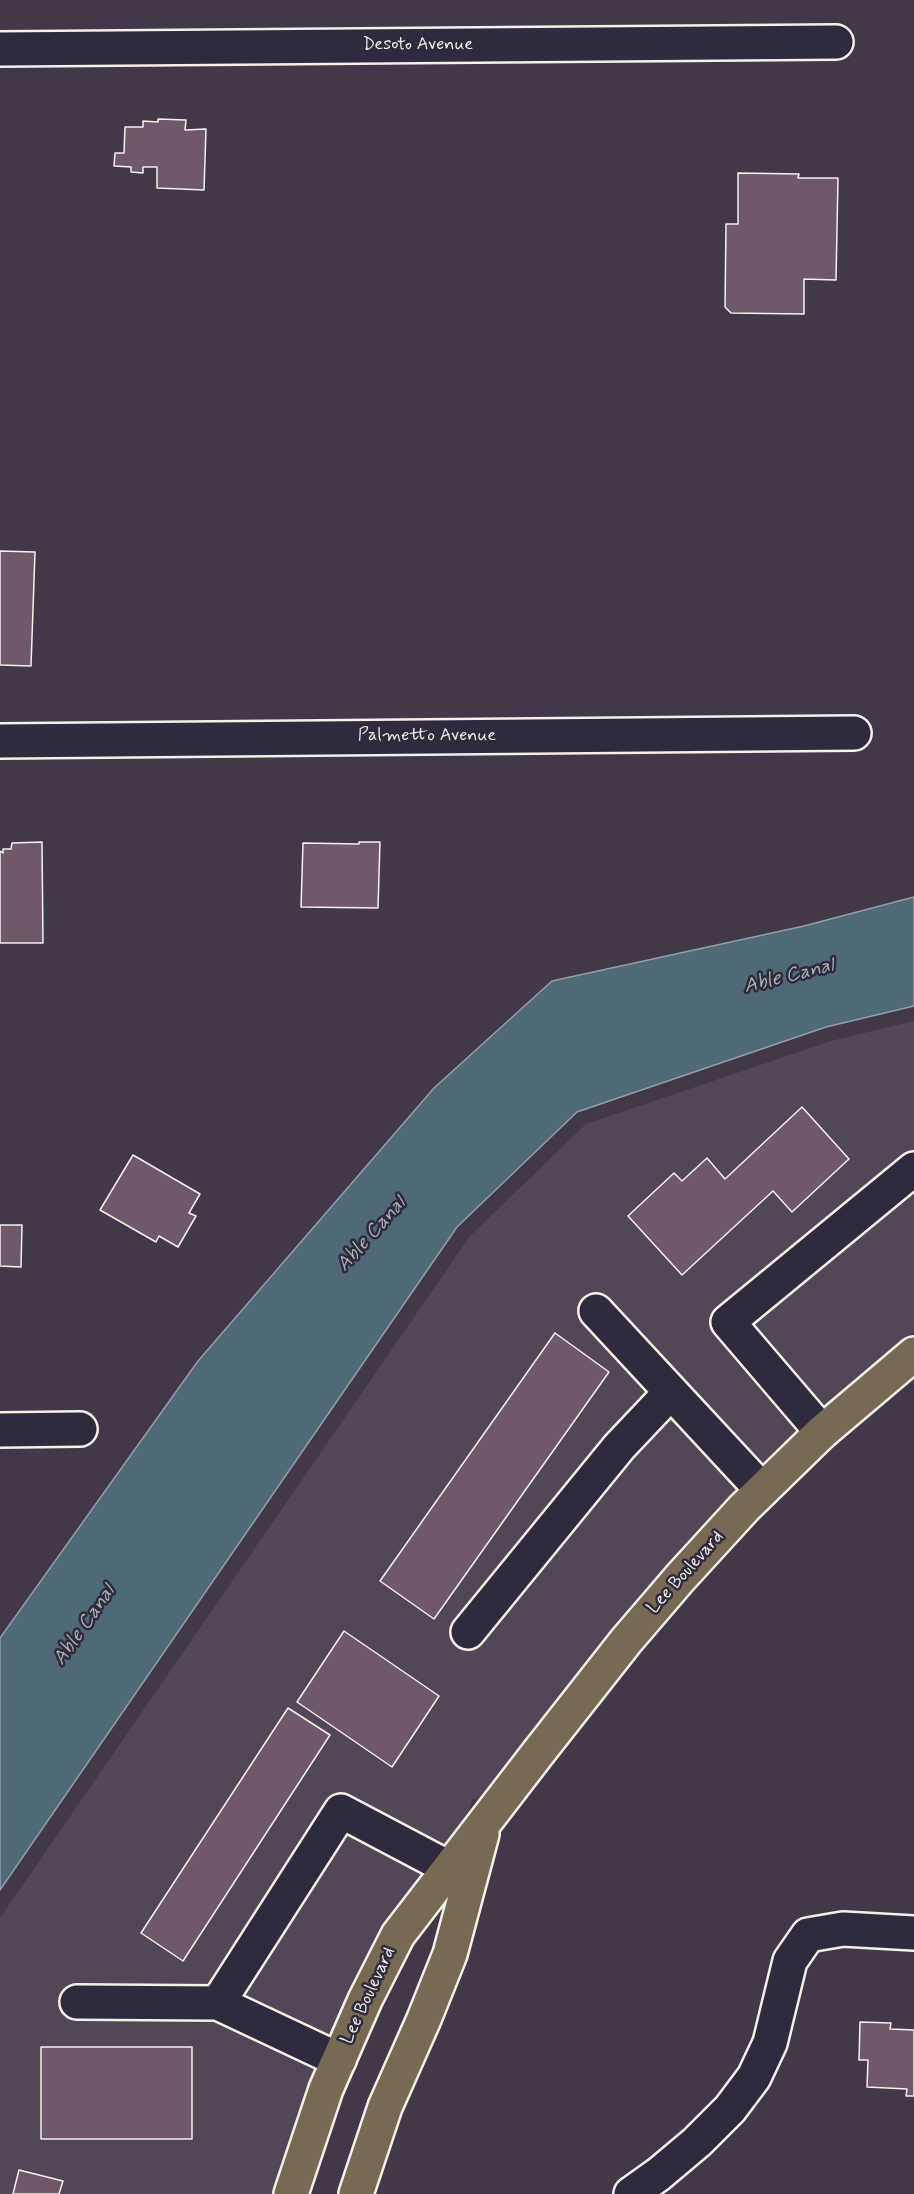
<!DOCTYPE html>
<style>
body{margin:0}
canvas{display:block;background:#42384a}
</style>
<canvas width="914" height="2194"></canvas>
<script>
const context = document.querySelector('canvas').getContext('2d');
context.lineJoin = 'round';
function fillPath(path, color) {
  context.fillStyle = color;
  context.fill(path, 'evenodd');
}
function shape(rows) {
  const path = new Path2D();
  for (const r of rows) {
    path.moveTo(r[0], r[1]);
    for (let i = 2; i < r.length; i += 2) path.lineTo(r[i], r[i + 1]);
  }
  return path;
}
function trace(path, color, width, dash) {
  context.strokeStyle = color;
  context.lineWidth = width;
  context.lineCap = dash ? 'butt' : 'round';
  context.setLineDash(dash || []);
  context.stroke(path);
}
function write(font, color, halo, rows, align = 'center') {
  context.font = font + ' Mynerve,sans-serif';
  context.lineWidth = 5;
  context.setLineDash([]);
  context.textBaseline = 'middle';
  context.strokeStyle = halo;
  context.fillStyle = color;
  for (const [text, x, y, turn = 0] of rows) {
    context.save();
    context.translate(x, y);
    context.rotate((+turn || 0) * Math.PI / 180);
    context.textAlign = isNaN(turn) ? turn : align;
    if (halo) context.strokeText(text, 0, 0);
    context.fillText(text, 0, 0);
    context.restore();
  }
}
const built = shape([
 [914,1021,914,1332,871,1365,805,1423,729,1497,665,1568,611,1631,478,1800,472,1799,469,1812,382,1926,347,1994,308,2083,272,2194,0,2194,0,1918,470,1236,586,1124,831,1041]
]);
const water = shape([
 [914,897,914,1006,826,1027,577,1112,457,1227,0,1890,0,1638,198,1361,434,1088,552,981,804,926,914,897]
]);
const building = shape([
 [158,119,186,120,185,130,206,129,204,190,157,188,157,167,143,167,143,173,131,172,131,167,114,166,115,153,124,153,125,127,143,127,143,121,158,122,158,119],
 [738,173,799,174,798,178,838,178,836,280,804,279,804,314,731,313,725,307,726,224,738,224,738,173],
 [0,551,35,552,31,666,0,665,0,551],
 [42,842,43,943,0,943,0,851,3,853,3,849,11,849,12,843,42,842],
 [359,842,380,842,378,908,301,907,303,843,359,844,359,842],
 [802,1107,849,1159,792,1212,773,1191,682,1275,628,1216,674,1173,682,1181,707,1158,725,1179,802,1107],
 [133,1155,200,1194,189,1213,196,1216,178,1247,159,1236,156,1242,100,1210,133,1155],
 [0,1225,22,1225,21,1267,0,1266,0,1225],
 [555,1333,609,1372,434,1619,380,1581,555,1333],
 [344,1631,439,1696,392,1767,297,1702,344,1631],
 [288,1708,330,1735,183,1961,141,1933,288,1708],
 [860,2022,891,2023,890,2029,914,2030,914,2096,906,2096,907,2089,867,2087,868,2060,859,2060,860,2022],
 [41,2047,192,2047,192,2139,41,2139,41,2047],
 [19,2170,63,2181,59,2194,13,2194,19,2170]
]);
const minor = shape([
 [0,49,836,42],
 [0,741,854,733],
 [596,1311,762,1490],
 [0,1430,80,1429],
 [822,1432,728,1322,914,1169],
 [468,1632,619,1447,671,1392],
 [77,2002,218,2003,339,2060],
 [218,2003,341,1811,449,1868],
 [631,2194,659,2174,697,2142,730,2109,754,2077,770,2043,790,1961,808,1935,843,1929,914,1933]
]);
const major = shape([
 [291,2194,326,2089,365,2000,398,1935,538,1753,626,1641,680,1578,744,1508,822,1432,914,1354],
 [356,2194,385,2107,424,2019,450,1954,482,1834]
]);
const streetNames = [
 ["Desoto Avenue",418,45],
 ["Palmetto Avenue",427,736],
 ["Lee Boulevard",686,1573,-48],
 ["Lee Boulevard",369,1996,-65]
];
const waterNames = [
 ["Able Canal",789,977,-14],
 ["Able Canal",372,1235,-48],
 ["Able Canal",85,1626,-55]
];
fillPath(built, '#524657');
fillPath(water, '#506977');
trace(water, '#929fa4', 1.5);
fillPath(building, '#6e586a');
trace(building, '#f4f1e8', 1.5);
trace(minor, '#f4f1e8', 38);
trace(major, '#f4f1e8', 38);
trace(minor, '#2f2a3d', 33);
trace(major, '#776954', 33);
write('18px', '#f4f1e8', '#2f2a3d', streetNames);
write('italic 20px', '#aab4b5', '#2f2a3d', waterNames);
</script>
